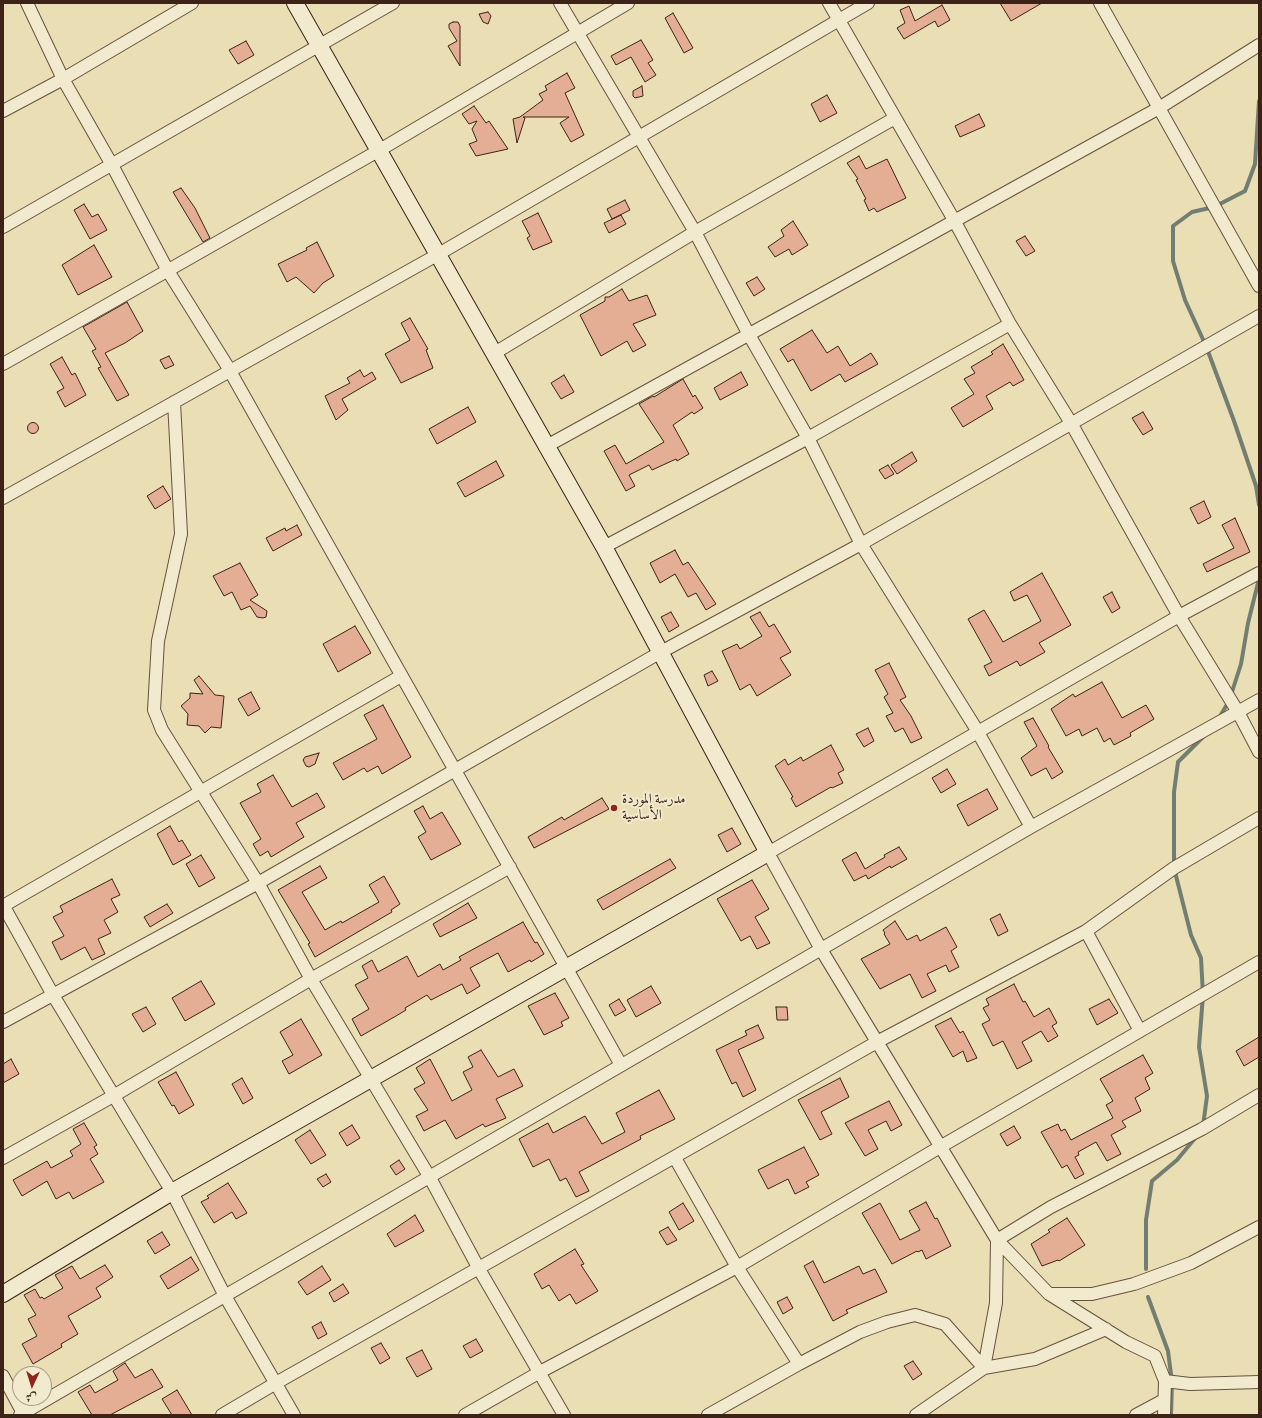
<!DOCTYPE html>
<meta charset="utf-8">
<style>
body{margin:0}
#map{position:relative;width:1262px;height:1418px;overflow:hidden;background:#eadeb4;font-family:Alegreya,Amiri,serif}
canvas{display:block}
.frame{position:absolute;inset:0;border:4px solid #3c2217;pointer-events:none}
.north{position:absolute;left:12px;top:1366px;width:40px;height:40px;box-sizing:border-box;background:#f1eace;border:1px solid #a99a85;border-radius:50%;rotate:184deg;font-size:11px;font-weight:700;line-height:16px;text-align:center;color:#3c2217}
.north::after{content:'';display:block;margin:auto;width:14px;height:18px;background:#8f2418;clip-path:polygon(50% 0,100% 100%,50% 72%,0 100%)}
</style>
<div id="map">
<canvas width="1262" height="1418"></canvas>
<div class="frame"></div>
<div class="north">ش</div>
</div>
<script>
const context = document.querySelector('canvas').getContext('2d');
context.lineJoin = 'round';
function shape(rows) {
  const path = new Path2D();
  for (const r of rows) {
    if (r.length === 3) {
      path.moveTo(r[0] + r[2], r[1]);
      path.arc(r[0], r[1], r[2], 0, 2 * Math.PI);
      continue;
    }
    path.moveTo(r[0], r[1]);
    for (let i = 2; i < r.length; i += 2) path.lineTo(r[i], r[i + 1]);
  }
  return path;
}
function trace(path, color, width, dash) {
  context.strokeStyle = color;
  context.lineWidth = width;
  context.lineCap = dash ? 'butt' : 'round';
  context.setLineDash(dash || []);
  context.stroke(path);
}
function fillPath(path, color) {
  context.fillStyle = color;
  context.fill(path, 'evenodd');
}
function write(font, color, halo, rows, align = 'center') {
  context.font = font + ' Alegreya,Amiri,serif';
  context.lineWidth = 4;
  context.setLineDash([]);
  context.textBaseline = 'middle';
  context.strokeStyle = halo;
  context.fillStyle = color;
  for (const [text, x, y, turn = 0] of rows) {
    context.save();
    context.translate(x, y);
    context.rotate((+turn || 0) * Math.PI / 180);
    context.textAlign = isNaN(turn) ? turn : align;
    if (halo) context.strokeText(text, 0, 0);
    context.fillText(text, 0, 0);
    context.restore();
  }
}
const stream = shape([
 [1259,101,1255,164,1245,191,1214,207,1192,212,1173,226,1173,261,1185,300,1206,346,1234,421,1256,486,1259,505],
 [1231,695,1241,664,1248,623,1259,579],
 [1219,718,1229,701],
 [1203,1126,1207,1096,1199,1047,1203,995,1201,958,1191,935,1174,868,1174,792,1178,762,1203,737],
 [1146,1269,1146,1220,1152,1181,1177,1160,1196,1137],
 [1148,1297,1168,1351,1172,1382,1171,1415]
]);
const building = shape([
 [1000,3,1042,3,1011,21,1000,3],
 [942,5,950,20,938,27,935,21,904,39,897,28,905,23,900,10,909,6,915,21,942,5],
 [488,12,491,16,488,24,483,22,479,14,488,12],
 [673,13,693,48,684,53,665,18,673,13],
 [453,22,458,22,460,26,460,66,448,46,457,41,449,28,449,24,453,22],
 [641,40,653,60,648,63,656,75,645,82,631,57,616,65,611,56,641,40],
 [246,41,254,55,238,64,229,50,246,41],
 [567,73,575,88,565,93,584,135,571,142,560,123,569,117,523,117,525,118,517,143,513,119,520,117,543,100,539,94,547,90,545,86,567,73],
 [642,86,643,96,635,98,633,96,633,91,642,86],
 [827,95,837,113,820,122,811,104,827,95],
 [474,106,486,123,489,121,508,149,476,156,469,144,477,141,472,129,477,121,469,124,462,114,474,106],
 [979,114,985,126,960,137,955,126,979,114],
 [859,156,866,169,887,159,906,198,877,212,874,208,869,211,864,200,866,199,856,180,858,179,847,163,859,156],
 [181,188,195,208,210,238,203,242,173,192,181,188],
 [625,200,630,210,612,219,607,209,625,200],
 [84,204,92,217,98,214,107,230,90,239,74,210,84,204],
 [538,213,552,242,533,250,527,238,530,236,522,221,538,213],
 [621,215,626,224,609,233,604,223,621,215],
 [793,221,808,245,792,255,789,249,775,257,768,247,784,236,781,230,793,221],
 [1025,236,1035,251,1026,256,1016,241,1025,236],
 [317,242,334,276,323,283,314,293,296,277,287,282,278,264,307,250,306,248,317,242],
 [94,245,112,277,78,295,62,265,94,245],
 [757,277,765,289,754,296,746,283,757,277],
 [622,289,629,301,647,295,656,315,633,324,646,345,633,352,627,341,601,356,580,315,605,301,605,297,609,297,622,289],
 [127,302,143,331,125,343,105,353,129,395,117,401,98,368,101,367,92,351,96,349,83,327,127,302],
 [410,318,428,349,426,350,433,368,401,383,385,354,410,340,401,323,410,318],
 [812,330,827,353,838,346,850,366,871,353,878,364,845,382,840,374,811,391,793,359,788,362,780,349,812,330],
 [1003,344,1024,380,1013,386,1010,382,986,396,993,409,963,427,951,408,974,394,964,379,975,373,971,367,993,354,991,352,1003,344],
 [169,356,174,365,165,369,160,360,169,356],
 [62,357,72,375,75,373,86,395,65,407,57,392,64,388,50,364,62,357],
 [360,370,364,377,372,372,376,379,342,399,348,410,336,420,325,396,350,383,347,378,360,370],
 [741,372,748,385,720,400,714,388,741,372],
 [564,375,574,392,561,399,551,383,564,375],
 [683,379,693,397,695,395,703,408,694,414,692,412,673,425,689,454,677,461,676,459,652,470,649,465,629,475,635,486,626,491,604,451,615,445,626,464,664,442,639,404,653,396,654,397,683,379],
 [468,407,476,422,437,444,429,429,468,407],
 [1143,412,1153,429,1143,435,1132,418,1143,412],
 [33,428,5.5],
 [912,452,917,461,897,474,891,465,912,452],
 [496,461,504,476,465,497,457,483,496,461],
 [888,465,894,474,885,479,879,470,888,465],
 [163,486,171,499,155,509,147,496,163,486],
 [1204,501,1211,517,1198,524,1190,508,1204,501],
 [1235,518,1250,552,1207,572,1203,564,1234,548,1222,525,1235,518],
 [297,525,302,535,273,551,266,538,285,528,286,531,297,525],
 [675,550,683,565,688,562,716,604,706,610,696,593,688,597,675,574,660,583,650,563,675,550],
 [240,563,258,595,250,600,267,611,266,617,263,618,257,617,250,606,241,610,232,592,224,596,213,576,240,563],
 [1042,573,1071,625,1039,643,1045,652,1020,666,1017,661,989,676,984,666,992,662,968,619,984,610,1003,642,1041,621,1027,595,1014,601,1010,592,1042,573],
 [1112,592,1120,608,1112,613,1103,597,1112,592],
 [671,612,679,626,669,632,661,617,671,612],
 [760,612,769,627,774,624,791,652,780,658,791,675,757,696,750,684,740,690,722,651,737,644,740,649,762,636,750,617,760,612],
 [355,626,371,653,338,672,323,644,355,626],
 [889,663,906,697,900,700,911,716,922,738,911,743,903,728,895,732,886,716,893,713,884,697,888,694,875,670,889,663],
 [712,671,718,681,708,686,704,675,712,671],
 [199,676,215,695,224,696,221,728,211,727,205,733,199,726,187,725,188,714,181,706,190,698,190,693,203,694,194,680,199,676],
 [1102,682,1122,718,1146,705,1154,719,1130,733,1131,736,1114,745,1110,738,1104,742,1097,728,1082,736,1079,729,1066,736,1051,709,1073,694,1075,697,1102,682],
 [251,692,260,709,248,716,238,699,251,692],
 [383,705,411,757,382,774,378,766,367,772,364,768,343,780,333,763,377,739,364,715,383,705],
 [1033,718,1049,746,1048,747,1063,772,1052,779,1046,768,1031,776,1021,758,1037,746,1024,722,1033,718],
 [868,728,874,741,864,747,856,734,868,728],
 [831,745,844,770,838,773,843,783,832,788,831,787,796,807,791,798,793,797,775,766,785,759,788,765,801,757,803,761,831,745],
 [319,753,315,764,309,767,306,766,303,760,305,757,319,753],
 [947,769,956,784,941,793,932,778,947,769],
 [273,775,292,807,317,793,325,807,296,823,304,837,271,857,268,851,260,856,253,844,261,839,240,803,261,792,257,784,273,775],
 [987,789,998,809,968,826,957,805,987,789],
 [602,798,609,809,534,848,528,837,562,817,564,820,602,798],
 [423,806,430,819,442,812,461,844,431,860,418,837,426,832,414,811,423,806],
 [170,826,179,842,182,840,191,855,173,865,157,834,170,826],
 [732,828,741,844,727,852,718,835,732,828],
 [899,847,907,859,891,868,890,866,868,879,866,875,854,881,842,860,856,852,865,869,885,857,884,855,899,847],
 [201,855,215,878,199,887,186,864,201,855],
 [670,859,676,868,603,910,597,900,670,859],
 [320,866,327,878,302,892,325,930,341,921,342,923,379,902,369,885,384,876,400,904,391,910,392,912,315,957,308,944,310,943,278,890,320,866],
 [112,879,120,895,111,899,118,912,104,920,111,933,98,939,105,954,92,960,85,947,61,960,52,942,64,936,53,917,63,912,60,906,112,879],
 [752,880,769,909,755,917,770,943,757,949,750,936,741,941,717,899,752,880],
 [468,903,477,918,440,937,433,924,468,903],
 [167,904,173,913,150,927,144,917,167,904],
 [1000,914,1008,931,998,936,990,919,1000,914],
 [895,921,907,940,917,935,920,941,946,927,957,947,951,951,959,967,949,972,946,965,927,974,936,991,922,998,910,974,880,989,861,959,890,944,884,934,885,933,883,930,895,921],
 [523,922,535,943,537,942,544,954,531,962,530,960,508,972,498,953,470,968,480,986,467,994,462,984,431,1000,427,995,405,1008,406,1010,396,1016,361,1036,352,1019,369,1009,355,985,368,978,362,966,372,960,378,972,407,956,418,977,440,964,443,970,461,960,459,957,523,922],
 [201,981,215,1004,185,1021,172,998,201,981],
 [1014,984,1023,1002,1025,1001,1034,1017,1049,1008,1057,1023,1052,1026,1058,1036,1048,1042,1041,1031,1022,1042,1032,1061,1017,1069,1003,1041,993,1046,982,1024,990,1020,983,1008,989,1005,986,999,1014,984],
 [651,986,661,1003,636,1017,627,1000,651,986],
 [555,993,569,1018,561,1022,563,1026,544,1035,528,1006,555,993],
 [619,999,626,1010,615,1016,609,1005,619,999],
 [1109,999,1118,1013,1097,1025,1089,1009,1109,999],
 [146,1007,156,1024,143,1032,132,1014,146,1007],
 [776,1007,787,1007,788,1020,777,1020,776,1007],
 [951,1018,960,1033,963,1031,977,1058,967,1062,963,1051,953,1057,935,1026,951,1018],
 [301,1019,322,1055,289,1074,282,1061,293,1055,280,1032,301,1019],
 [758,1025,764,1038,738,1050,756,1090,743,1097,736,1082,732,1084,716,1050,747,1035,745,1031,758,1025],
 [1259,1037,1259,1057,1244,1066,1236,1051,1259,1037],
 [481,1050,498,1077,514,1069,523,1086,496,1099,506,1118,485,1127,483,1124,456,1139,445,1120,424,1131,416,1116,428,1110,414,1089,425,1083,416,1068,430,1059,452,1101,472,1090,463,1072,473,1067,468,1057,481,1050],
 [1143,1055,1153,1073,1145,1078,1150,1089,1135,1098,1141,1111,1122,1121,1126,1127,1111,1135,1121,1154,1107,1161,1096,1142,1078,1152,1079,1155,1075,1157,1084,1174,1075,1179,1067,1165,1062,1168,1041,1132,1058,1124,1061,1131,1065,1129,1071,1140,1113,1118,1106,1105,1113,1101,1100,1079,1143,1055],
 [11,1059,19,1074,3,1083,3,1064,11,1059],
 [176,1072,194,1105,179,1114,174,1105,172,1106,158,1082,176,1072],
 [242,1078,253,1098,243,1104,232,1084,242,1078],
 [840,1078,849,1097,821,1112,832,1134,820,1140,798,1100,840,1078],
 [659,1090,675,1119,640,1136,641,1139,579,1172,589,1191,576,1197,566,1178,560,1181,549,1159,533,1167,519,1139,548,1123,553,1133,585,1116,602,1144,625,1132,616,1113,659,1090],
 [889,1101,902,1125,891,1131,886,1121,868,1130,878,1149,865,1156,845,1123,889,1101],
 [84,1123,97,1145,94,1147,98,1154,90,1159,104,1182,73,1199,69,1192,56,1199,47,1181,22,1196,13,1180,47,1161,51,1168,73,1156,70,1151,81,1144,73,1129,84,1123],
 [352,1125,360,1138,347,1146,339,1133,352,1125],
 [1014,1126,1021,1138,1007,1146,1000,1134,1014,1126],
 [310,1130,326,1155,311,1164,295,1140,310,1130],
 [804,1147,819,1175,806,1182,809,1187,795,1194,788,1179,768,1189,758,1170,804,1147],
 [399,1160,405,1169,396,1175,390,1166,399,1160],
 [326,1174,331,1182,323,1187,317,1179,326,1174],
 [228,1183,247,1213,236,1219,232,1212,214,1223,201,1202,209,1198,207,1196,228,1183],
 [926,1202,935,1219,937,1218,951,1246,926,1259,922,1250,918,1252,917,1251,892,1264,862,1213,880,1203,900,1240,920,1230,909,1211,926,1202],
 [683,1203,694,1221,679,1230,669,1212,683,1203],
 [415,1215,424,1231,395,1247,387,1234,415,1215],
 [1067,1218,1085,1245,1059,1261,1058,1260,1042,1266,1031,1244,1050,1232,1048,1230,1067,1218],
 [668,1227,677,1240,667,1245,659,1232,668,1227],
 [162,1232,170,1245,155,1254,147,1241,162,1232],
 [575,1249,584,1264,581,1265,598,1291,576,1304,570,1294,559,1301,549,1285,542,1289,534,1274,575,1249],
 [191,1257,199,1270,168,1289,160,1276,191,1257],
 [813,1261,824,1283,859,1266,863,1274,875,1269,887,1292,846,1310,848,1313,833,1321,804,1266,813,1261],
 [105,1265,113,1277,96,1288,101,1297,68,1316,78,1334,61,1344,62,1347,33,1364,22,1344,37,1336,28,1319,36,1315,24,1295,35,1289,40,1298,42,1297,44,1299,63,1288,55,1275,72,1266,80,1279,105,1265],
 [322,1266,331,1280,307,1295,298,1282,322,1266],
 [343,1284,349,1293,334,1302,329,1293,343,1284],
 [787,1297,793,1308,783,1314,777,1302,787,1297],
 [321,1322,327,1334,318,1339,312,1327,321,1322],
 [476,1339,483,1351,470,1358,463,1346,476,1339],
 [381,1343,390,1358,380,1364,371,1348,381,1343],
 [422,1350,432,1369,417,1377,406,1358,422,1350],
 [913,1361,922,1374,913,1380,904,1366,913,1361],
 [125,1363,135,1378,152,1369,163,1387,110,1415,92,1415,78,1392,90,1385,95,1393,118,1380,113,1371,125,1363],
 [177,1390,192,1415,172,1415,162,1399,177,1390]
]);
const street = shape([
 [27,3,63,79,112,165,168,271,226,364,621,1065],
 [560,3,695,232,748,333,808,438,861,544,975,727,1031,827],
 [829,3,954,220,1010,324,1071,423,1179,616,1238,712,1259,752],
 [1100,3,1259,286],
 [3,111,63,79,192,3],
 [3,227,393,3],
 [493,354,695,232,895,118],
 [3,364,378,151,628,3],
 [174,402,181,534,158,641,154,710,162,730,258,883,311,979,429,1176,479,1269,564,1415],
 [545,447,1159,108,1259,45],
 [3,498,437,255,868,3],
 [604,547,808,438,1010,324],
 [3,905,53,995,172,1192,225,1296,294,1415],
 [3,906,401,676],
 [1086,931,1140,1031],
 [3,1022,258,883,661,652,861,544,1259,316],
 [3,1158,115,1095,311,979,510,867],
 [675,1158,737,1267,799,1364],
 [1050,1294,1092,1294,1134,1284,1191,1263,1259,1227],
 [3,1376,24,1415],
 [1165,1381,1190,1384,1259,1382],
 [20,1415,1031,827,1259,700],
 [222,1415,276,1383,877,1042,1086,931,1174,868,1259,818],
 [465,1415,540,1372,737,1267,940,1147,1259,962],
 [708,1415,799,1364,860,1332,887,1322,915,1315,945,1324,984,1368,1035,1359,1106,1329],
 [916,1415,984,1368,996,1303,997,1240,1051,1207,1202,1129,1259,1095],
 [1136,1415,1164,1400],
 [1164,1415,1165,1381,1155,1356,1126,1342,1049,1294,997,1240,822,951,768,853,1179,616,1259,573]
]);
const secondary = shape([
 [3,1294,172,1192,768,853,604,547,295,3]
]);
const markers = [
 [614,808,4,"#8f2418"]
];
const poiNames = [
 ["مدرسة الموردة",622,800],
 ["الأساسية",622,816]
];
trace(stream, '#737e72', 4);
fillPath(building, '#e4ae95');
trace(building, '#3c2217', 1);
trace(street, '#68513e', 14);
trace(secondary, '#3c2217', 18);
trace(street, '#f1eace', 12);
trace(secondary, '#f1eace', 16);
for (const [x, y, r, color] of markers) {
  const dot = new Path2D();
  dot.arc(x, y, r, 0, 2 * Math.PI);
  context.fillStyle = color;
  context.fill(dot);
  trace(dot, '#f1eace', 1.5);
}
write('14px', '#3c2217', '#f1eace', poiNames, 'left');
</script>
